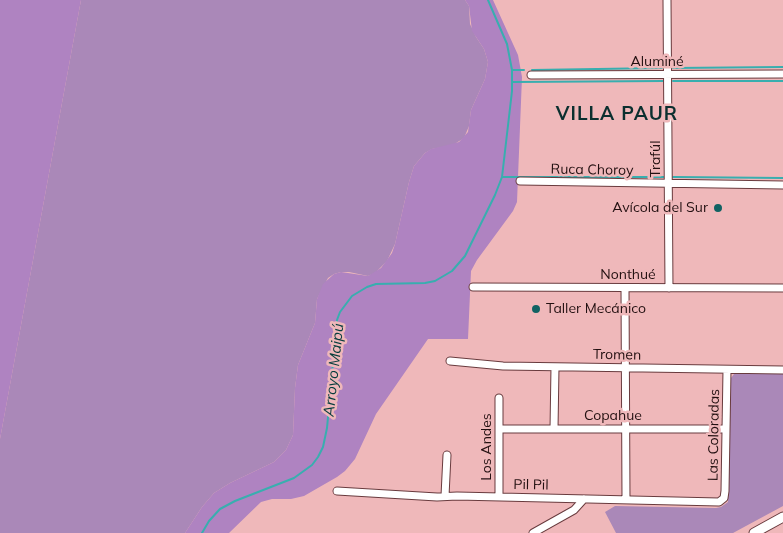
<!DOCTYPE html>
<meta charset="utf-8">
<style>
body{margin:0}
canvas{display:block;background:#efb8ba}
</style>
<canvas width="783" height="533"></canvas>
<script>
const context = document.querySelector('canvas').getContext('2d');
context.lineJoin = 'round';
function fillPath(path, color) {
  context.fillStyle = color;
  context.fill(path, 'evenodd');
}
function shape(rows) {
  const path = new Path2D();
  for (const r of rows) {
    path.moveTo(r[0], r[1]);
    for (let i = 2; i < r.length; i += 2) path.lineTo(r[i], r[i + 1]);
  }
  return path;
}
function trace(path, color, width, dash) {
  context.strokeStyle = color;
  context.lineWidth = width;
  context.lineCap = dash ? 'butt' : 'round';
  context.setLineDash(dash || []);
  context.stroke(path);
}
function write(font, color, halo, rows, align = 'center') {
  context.font = font + ' Mulish,sans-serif';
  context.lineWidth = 5;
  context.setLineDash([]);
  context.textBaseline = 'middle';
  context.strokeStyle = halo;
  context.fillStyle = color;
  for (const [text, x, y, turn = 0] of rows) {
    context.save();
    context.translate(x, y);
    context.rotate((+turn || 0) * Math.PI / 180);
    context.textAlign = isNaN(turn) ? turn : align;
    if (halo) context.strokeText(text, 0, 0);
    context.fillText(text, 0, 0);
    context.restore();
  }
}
const green = shape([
 [81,0,465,0,469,6,470,24,476,37,484,49,488,62,485,79,471,110,469,126,464,138,453,145,432,149,425,153,414,166,409,182,395,244,387,261,375,273,368,276,349,272,341,272,334,274,328,278,317,299,315,323,298,365,295,388,293,435,286,450,274,462,230,483,214,493,202,507,185,533,0,533,0,439],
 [734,374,783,374,783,506,733,533,616,533,605,512,615,506,716,508,721,507,728,502,731,378]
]);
const forest = shape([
 [0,0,81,0,0,439],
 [465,0,493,0,518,55,522,77,517,202,513,211,477,260,471,271,468,339,428,339,376,414,355,459,345,471,337,477,304,496,291,499,272,499,261,502,229,533,185,533,202,507,214,493,230,483,274,462,286,450,293,435,295,388,298,365,315,323,317,299,323,284,334,274,341,272,368,276,381,268,392,253,395,244,409,182,414,166,425,153,431,149,459,142,468,132,471,110,485,79,488,62,484,49,472,31,469,6]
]);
const stream = shape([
 [673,68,783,67],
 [512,70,524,70],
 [532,70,662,68],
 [673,81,783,81],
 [513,82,663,81],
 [502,177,664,177],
 [673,177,783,178],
 [202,533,209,521,220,509,235,501,294,478,312,465,318,457,323,447,327,428,337,320,340,312,352,296,367,287,376,284,425,283,435,281,452,271,465,256,495,195,502,177,512,91,512,70,507,44,488,0]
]);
const minor = shape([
 [667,0,669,288],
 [531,75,783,74],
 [520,181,783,185],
 [473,287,783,288],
 [625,288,626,500],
 [450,361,503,366,783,370],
 [499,398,499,497],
 [499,429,726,429],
 [554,429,555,367],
 [337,491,437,497,457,496,719,502,724,498,725,491,727,370],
 [445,496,447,455],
 [533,533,574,510,584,499]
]);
const major = shape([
 [754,533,783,517]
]);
const markers = [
 [718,208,5,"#116263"],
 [536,309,5,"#116263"]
];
const streetNames = [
 ["Aluminé",657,62],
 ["Trafúl",656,159,-90],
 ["Ruca Choroy",592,170,1],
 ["Nonthué",628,275],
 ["Tromen",617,355,1],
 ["Copahue",613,416],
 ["Las Coloradas",714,435,-89],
 ["Los Andes",487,447,-90],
 ["Pil Pil",531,485,1]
];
const poiNames = [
 ["Avícola del Sur",708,208],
 ["Taller Mecánico",546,309,"left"]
];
const waterNames = [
 ["Arroyo Maipú",334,370,-84]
];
const districtNames = [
 ["VILLA PAUR",617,114]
];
fillPath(green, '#aa88b8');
fillPath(forest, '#af83c1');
trace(stream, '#38aeaf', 2);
trace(minor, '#693b3e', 9);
trace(major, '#693b3e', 11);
trace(minor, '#fff', 7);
trace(major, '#fff', 9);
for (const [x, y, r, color] of markers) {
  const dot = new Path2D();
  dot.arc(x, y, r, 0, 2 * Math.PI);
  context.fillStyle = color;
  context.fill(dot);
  trace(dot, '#efb8ba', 2);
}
write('14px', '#231011', '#efb8ba', streetNames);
write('14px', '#231011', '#efb8ba', poiNames, 'right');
write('italic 15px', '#063d3d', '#efb8ba', waterNames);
context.letterSpacing = '1px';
write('bold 19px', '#0b2f2f', '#efb8ba', districtNames);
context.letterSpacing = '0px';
</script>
